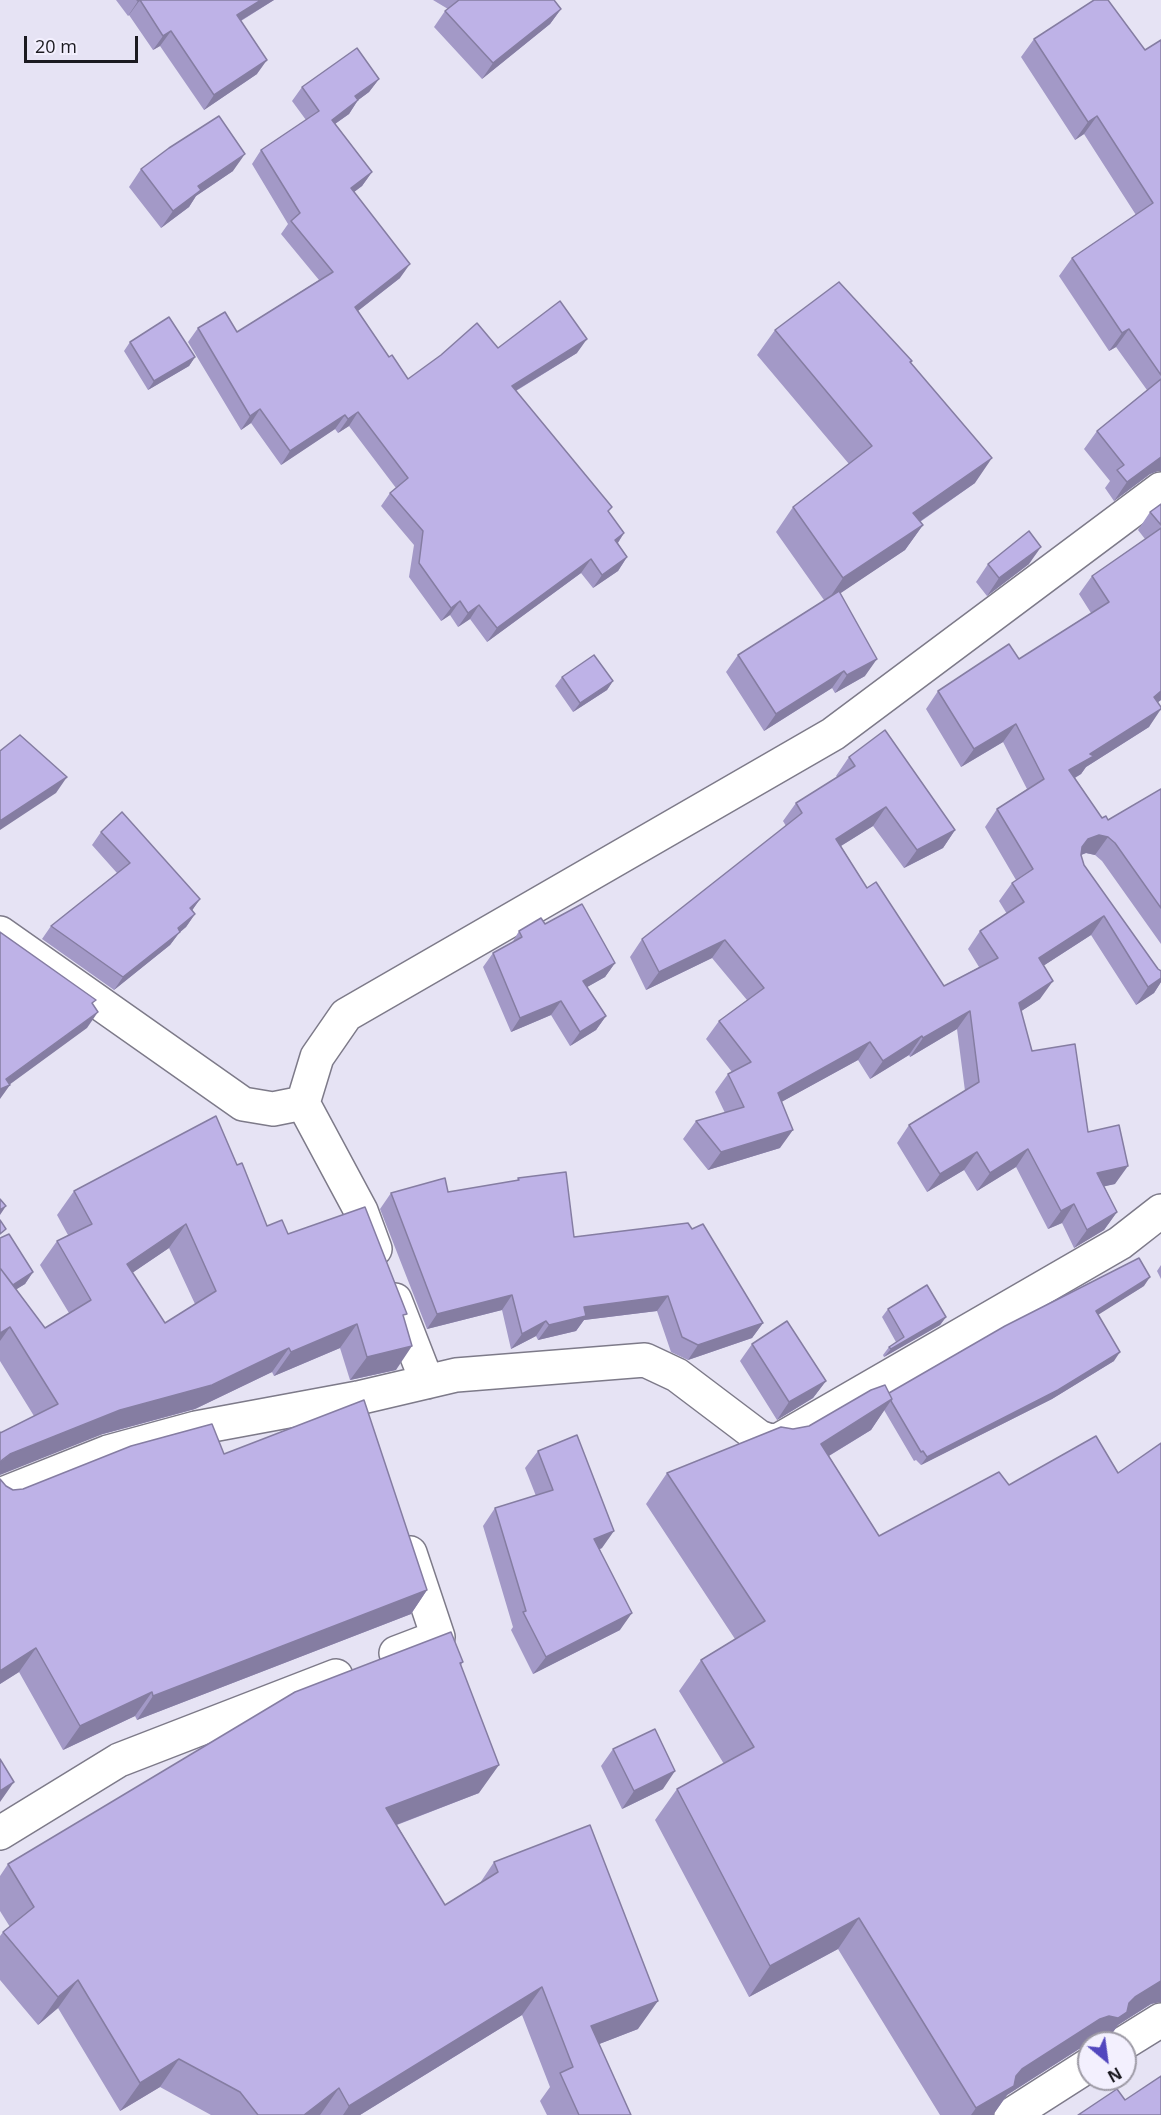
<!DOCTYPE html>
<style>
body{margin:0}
#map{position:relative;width:1161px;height:2115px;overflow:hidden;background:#e6e3f4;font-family:"Open Sans",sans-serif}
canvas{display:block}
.north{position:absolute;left:1077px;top:2031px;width:60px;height:60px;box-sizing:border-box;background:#f3f0fe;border:2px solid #9d9aa5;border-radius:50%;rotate:151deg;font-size:16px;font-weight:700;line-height:24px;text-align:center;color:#1b1a20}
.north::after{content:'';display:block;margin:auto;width:21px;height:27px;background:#5247be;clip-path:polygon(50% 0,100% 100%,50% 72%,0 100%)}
.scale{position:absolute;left:24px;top:36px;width:114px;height:27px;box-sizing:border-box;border:3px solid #1b1a20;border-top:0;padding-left:8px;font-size:18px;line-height:21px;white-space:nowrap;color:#1b1a20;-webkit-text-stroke:4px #f3f0fe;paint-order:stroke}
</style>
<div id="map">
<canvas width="1161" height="2115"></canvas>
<div class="north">N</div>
<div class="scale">20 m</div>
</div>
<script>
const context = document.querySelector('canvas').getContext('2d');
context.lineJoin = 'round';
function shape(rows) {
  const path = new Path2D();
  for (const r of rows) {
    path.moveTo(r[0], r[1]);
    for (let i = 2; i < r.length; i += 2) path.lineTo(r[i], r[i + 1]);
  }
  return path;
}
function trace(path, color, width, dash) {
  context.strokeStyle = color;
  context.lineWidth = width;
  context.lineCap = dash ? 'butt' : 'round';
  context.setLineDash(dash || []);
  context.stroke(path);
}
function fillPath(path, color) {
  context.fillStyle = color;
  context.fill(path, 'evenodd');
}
const minor = shape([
 [0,933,243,1104,273,1109,303,1103],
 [375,1249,361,1211,303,1103,317,1057,346,1015,833,734,1161,489],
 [395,1300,427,1382],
 [0,1495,108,1452,196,1428,358,1398,456,1375,645,1360,677,1375,759,1437,770,1441,779,1440,1120,1243,1161,1211],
 [396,1653,438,1637,410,1553],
 [0,1833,119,1760,336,1676],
 [1124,2043,1161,2020],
 [1011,2115,1089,2065]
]);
const wall = shape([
 [116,0,274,0,241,21,257,74,204,110,160,46,153,50,129,15,128,16],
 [433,0,554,0,561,9,550,24,482,79,434,27,445,11,448,9],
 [1034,39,1145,50,1161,40,1161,471,1158,471,1150,474,1114,501,1105,488,1110,481,1084,449,1097,431,1147,390,1116,347,1109,351,1059,276,1072,258,1136,215,1084,134,1075,140,1021,57],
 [379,79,369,92,358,100,349,114,335,124,372,172,362,186,354,192,400,278,358,311,389,357,408,379,498,348,577,353,516,391,624,533,618,543,627,557,618,571,593,588,581,573,487,642,470,619,458,627,450,615,441,621,409,577,414,545,381,506,390,493,396,488,349,426,338,433,335,429,281,465,251,423,241,430,188,342,198,328,237,332,319,280,281,234,288,224,252,164,261,150,306,120,292,101,302,87],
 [141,169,233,171,196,196,189,207,161,228,129,187],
 [775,330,911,362,975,483,920,522,923,525,905,550,840,593,865,676,835,693,832,688,764,731,726,672,738,655,824,600,776,532,793,507,849,464,757,355],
 [130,342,195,357,189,366,148,390,124,351],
 [1161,504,1161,700,1158,702,1149,727,1086,767,1081,774,1075,778,1102,818,1108,820,1161,789,1161,944,1102,861,1095,855,1086,853,1081,855,1084,865,1158,969,1161,971,1161,982,1154,993,1136,1005,1091,935,1043,966,1040,999,1021,1011,1032,1051,1088,1132,1115,1184,1104,1186,1117,1212,1104,1230,1074,1248,1062,1223,1048,1229,1016,1167,977,1191,964,1170,927,1192,897,1143,909,1125,965,1091,957,1029,910,1057,909,1055,870,1079,858,1060,781,1102,780,1148,708,1170,683,1139,696,1121,725,1113,715,1092,728,1074,732,1072,706,1039,719,1021,747,1000,712,958,646,990,630,957,642,939,786,826,783,821,796,803,837,777,836,776,849,757,955,830,943,848,904,868,873,826,841,846,867,888,944,986,979,967,968,949,980,931,1007,914,999,901,1012,883,1016,880,985,827,997,809,1027,789,1003,742,961,767,926,709,938,691,1019,659,1091,613,1079,594,1092,576,1145,539,1138,530,1150,512],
 [988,564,1029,564,987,596,976,582],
 [562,677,613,681,607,690,573,712,555,686],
 [101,832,200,899,192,910,195,914,186,927,179,933,170,945,114,990,42,939,51,926,117,873,92,845],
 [545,924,615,963,605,977,587,987,606,1016,596,1030,570,1046,551,1015,511,1032,483,967,493,953,512,943,519,931],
 [237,1165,267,1226,288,1234,404,1318,396,1370,350,1380,340,1348,274,1376,272,1372,195,1409,103,1434,0,1433,34,1416,0,1361,0,1238,33,1272,25,1284,16,1289,45,1328,69,1313,40,1265,57,1241,68,1235,57,1215,74,1191],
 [169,1248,195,1304,165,1323,132,1273],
 [518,1178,574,1237,692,1229,763,1323,752,1338,688,1360,671,1352,657,1311,584,1320,576,1331,538,1340,536,1336,511,1349,502,1310,427,1329,380,1209,391,1193,448,1192,517,1181],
 [1161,1265,1161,1279,1157,1271],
 [1144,1286,1098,1314,1114,1361,1052,1399,921,1465,916,1460,914,1461,884,1410,871,1430,829,1456,1160,2001,1151,2004,1118,2025,1106,2042,1089,2043,1089,2047,1079,2049,1007,2095,993,2115,940,2115,838,1949,749,1997,655,1820,677,1789,724,1764,679,1691,701,1660,735,1639,646,1504,667,1473,793,1429,809,1426],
 [888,1309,946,1317,940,1325,884,1357,883,1355,889,1347,896,1342,882,1317],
 [752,1344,826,1381,813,1398,777,1420,740,1361],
 [538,1451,602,1548,600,1549,620,1630,533,1674,511,1630,513,1627,483,1526,495,1508,536,1496,525,1468],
 [224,1454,427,1590,411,1614,137,1720,135,1716,63,1750,19,1672,0,1684,0,1479,6,1486,13,1490,23,1489],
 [463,1662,461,1665,479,1793,397,1825,445,1905,480,1883,494,1862,638,2029,599,2044,631,2115,547,2115,540,2101,550,2087,522,2015,360,2115,211,2115,160,2087,120,2111,58,2008,38,2025,0,1980,0,1936,3,1932,10,1927,0,1911,0,1876,8,1864],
 [613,1749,663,1789,622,1809,601,1766]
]);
const shadedWall = shape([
 [140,0,129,15,128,16,138,1],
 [261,0,274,0,227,29,237,15],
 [561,9,550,24,482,79,493,63],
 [171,31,160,46,153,50,163,36],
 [267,60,257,74,204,110,214,95],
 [379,79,369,92,357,101,358,100,349,114,322,133,332,120,355,96],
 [1097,116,1084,134,1075,140,1088,122],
 [245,154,233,171,196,196,189,207,161,228,173,211,198,186],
 [372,172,362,186,342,201,351,188],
 [410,264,400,278,345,321,355,307],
 [1129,329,1116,347,1109,351,1122,333],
 [587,339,577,353,502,399,512,386],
 [195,357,189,366,148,390,154,381],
 [260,409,251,423,241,430,250,416],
 [358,412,349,426,338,433,348,419],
 [345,415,335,429,281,465,290,451],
 [1161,457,1161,471,1158,471,1150,474,1114,501,1127,482],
 [992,458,975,483,896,538,913,513],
 [923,525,905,550,826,603,843,578],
 [624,533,615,547,615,540],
 [1041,547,1029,564,987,596,999,578],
 [627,557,618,571,593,588,602,575],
 [591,559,581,573,487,642,497,628],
 [460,601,450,615,441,621,451,608],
 [479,605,470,619,458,627,468,613],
 [877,659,865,676,835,693,847,675],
 [844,671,832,688,764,731,776,714],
 [613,681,607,690,573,712,580,703],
 [1161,691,1161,700,1141,715,1154,697],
 [1161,709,1149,727,1086,767,1081,774,1057,788,1069,770,1090,754],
 [1016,724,1003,742,961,767,974,749],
 [67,777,56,793,0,830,0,821],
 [886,807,873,826,823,857,836,839],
 [955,830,943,848,904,868,917,850],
 [1099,835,1108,837,1095,855,1086,853,1076,857,1070,865,1088,839],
 [200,899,191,912,190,908],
 [195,914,186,927,179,933,170,945,114,990,123,977],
 [1104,916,1091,935,1026,977,1039,958],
 [725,940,712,958,646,990,659,972],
 [615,963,605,977,573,995,583,981],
 [1161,978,1161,982,1154,993,1136,1005,1148,987],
 [1053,981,1040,999,1006,1021,1019,1003],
 [561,1001,551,1015,511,1032,520,1018],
 [970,1011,957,1029,910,1057,923,1038],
 [98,1012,87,1028,9,1085,10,1085,0,1099,0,1089,6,1079],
 [606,1016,596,1030,570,1046,580,1032],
 [922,1036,909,1055,870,1079,883,1061],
 [870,1042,858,1060,765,1111,778,1093],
 [793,1130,780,1148,708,1170,721,1152],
 [1028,1149,1016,1167,977,1191,990,1173],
 [977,1152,964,1170,927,1192,940,1174],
 [1128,1166,1115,1184,1084,1191,1097,1173],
 [1074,1204,1062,1223,1048,1229,1061,1211],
 [6,1206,0,1215,0,1210],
 [1117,1212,1104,1230,1074,1248,1087,1230],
 [186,1224,169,1248,110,1288,127,1264],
 [33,1272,25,1284,1,1299,9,1288],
 [1150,1277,1144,1286,1090,1320,1096,1311],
 [512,1295,502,1310,427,1329,437,1314],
 [668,1296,657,1311,584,1320,576,1331,538,1340,549,1325,584,1307],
 [946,1317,940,1325,884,1357,891,1349],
 [546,1321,536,1336,511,1349,522,1334],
 [763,1323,752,1338,688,1360,698,1345],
 [357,1324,340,1348,274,1376,291,1352],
 [10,1327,0,1341,0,1333],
 [412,1346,396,1370,350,1380,367,1357],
 [289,1348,272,1372,195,1409,103,1434,0,1475,0,1462,10,1454,120,1410],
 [1120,1352,1114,1361,1052,1399,921,1465,927,1457],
 [826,1381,813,1398,777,1420,789,1402],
 [892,1399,871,1430,799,1474,821,1444],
 [614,1531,602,1548,582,1556,594,1539],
 [427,1590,411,1614,137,1720,153,1696],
 [632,1613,620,1630,533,1674,546,1657],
 [36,1648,19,1672,0,1684,0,1671],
 [152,1692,135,1716,63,1750,80,1726],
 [499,1765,479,1793,367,1836,386,1808],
 [675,1771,663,1789,622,1809,634,1791],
 [14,1782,0,1802,0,1791],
 [859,1918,838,1949,749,1997,770,1966],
 [78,1980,58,2008,38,2025,58,1997],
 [1161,1981,1161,2002,1151,2004,1118,2025,1106,2042,1089,2043,1089,2047,1079,2049,1007,2095,993,2115,971,2115,976,2108,1016,2076,1022,2069,1100,2019,1129,2003,1135,1997],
 [542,1987,522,2015,360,2115,343,2115,349,2106],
 [658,2001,638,2029,571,2055,591,2026],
 [179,2059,160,2087,120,2111,140,2083],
 [339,2088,320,2115,304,2115]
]);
const building = shape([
 [137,0,261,0,237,15,267,60,214,95,171,31,163,36,140,0,138,1,137,0],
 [459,0,554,0,561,9,493,63,445,11,459,0],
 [1094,0,1108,0,1145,50,1161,40,1161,375,1129,329,1122,333,1072,258,1153,203,1097,116,1088,122,1034,39,1094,0],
 [357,48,379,79,355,96,358,100,332,120,372,172,351,188,410,264,355,307,389,357,392,355,408,379,441,355,477,323,498,348,560,301,587,339,512,386,612,507,608,511,624,533,615,540,627,557,602,575,591,559,497,628,479,605,468,613,460,601,451,608,419,563,423,531,390,493,408,478,358,412,348,419,345,415,290,451,260,409,250,416,198,328,225,312,237,332,333,272,291,221,300,213,261,150,319,111,302,87,357,48],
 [219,116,245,154,198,186,201,190,173,211,141,169,169,148,219,116],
 [839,282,912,361,910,362,992,458,913,513,923,525,843,578,793,507,872,446,775,330,839,282],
 [169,317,195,357,154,381,130,342,169,317],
 [1161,379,1161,457,1127,482,1117,470,1124,465,1097,431,1161,379],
 [1161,504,1161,525,1150,512,1161,504],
 [1161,528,1161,691,1154,697,1161,707,1161,709,1090,754,1094,756,1069,770,1102,818,1106,816,1108,820,1161,789,1161,908,1115,843,1108,837,1099,835,1088,839,1082,847,1081,855,1084,865,1158,969,1161,971,1161,978,1148,987,1104,916,1039,958,1053,981,1019,1003,1032,1051,1075,1044,1088,1132,1119,1125,1128,1166,1097,1173,1117,1212,1087,1230,1074,1204,1061,1211,1028,1149,990,1173,977,1152,940,1174,909,1125,979,1082,970,1011,923,1038,922,1036,883,1061,870,1042,778,1093,793,1130,721,1152,696,1121,744,1107,728,1074,751,1062,719,1021,764,988,725,940,659,972,642,939,802,813,796,803,855,766,849,757,885,730,955,830,917,850,886,807,836,839,867,888,876,882,944,986,998,958,980,931,1024,902,1012,883,1033,869,997,809,1044,779,1016,724,974,749,938,691,1009,644,1019,659,1109,602,1092,576,1161,528],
 [1029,531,1041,547,999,578,988,564,1029,531],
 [839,591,877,659,847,675,844,671,776,714,738,655,839,591],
 [594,655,613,681,580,703,562,677,594,655],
 [20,735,67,777,0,821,0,751,20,735],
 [122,812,200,899,190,908,195,914,178,928,180,932,123,977,51,926,130,863,101,832,122,812],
 [582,904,615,963,583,981,606,1016,580,1032,561,1001,520,1018,493,953,522,937,519,931,541,918,545,924,582,904],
 [0,932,96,1000,92,1003,98,1012,6,1079,10,1085,0,1089,0,932],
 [216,1116,237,1165,242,1163,267,1226,282,1220,288,1234,365,1207,407,1314,403,1315,412,1346,367,1357,357,1324,291,1352,289,1348,212,1385,120,1410,10,1454,2,1460,0,1464,0,1432,0,1433,58,1404,10,1327,0,1333,0,1268,45,1328,91,1300,57,1241,92,1224,74,1191,216,1116],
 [186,1224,216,1291,165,1323,127,1264,186,1224],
 [566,1172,574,1237,688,1223,692,1229,703,1224,763,1323,698,1345,682,1337,668,1296,584,1307,586,1316,549,1325,546,1321,522,1334,512,1295,437,1314,391,1193,445,1178,448,1192,519,1180,518,1178,566,1172],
 [0,1199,6,1206,0,1210,0,1199],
 [0,1220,6,1229,0,1234,0,1220],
 [9,1234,33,1272,13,1285,0,1268,0,1238,9,1234],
 [1139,1258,1150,1277,1096,1311,1120,1352,1058,1390,927,1457,923,1451,921,1452,891,1401,892,1399,889,1393,1005,1326,1139,1258],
 [927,1285,946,1317,891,1349,889,1347,904,1337,888,1309,927,1285],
 [787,1321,826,1381,789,1402,752,1344,787,1321],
 [885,1385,892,1399,821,1444,879,1536,999,1472,1009,1485,1096,1436,1118,1473,1161,1443,1161,1981,1135,1997,1129,2003,1127,2012,1118,2018,1109,2016,1100,2019,1022,2069,1016,2076,1014,2086,976,2108,859,1918,770,1966,677,1789,754,1747,701,1660,765,1621,667,1473,781,1427,793,1429,809,1426,871,1390,885,1385],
 [364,1400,427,1590,153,1696,152,1692,80,1726,36,1648,0,1671,0,1479,6,1486,13,1490,23,1489,131,1446,212,1424,224,1454,364,1400],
 [577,1435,614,1531,594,1539,632,1613,546,1657,523,1612,526,1611,495,1508,553,1490,538,1451,577,1435],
 [451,1632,463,1662,460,1663,499,1765,386,1808,445,1905,498,1872,494,1862,590,1825,658,2001,591,2026,631,2115,579,2115,560,2073,573,2067,542,1987,349,2106,339,2088,304,2115,258,2115,240,2092,179,2059,140,2083,78,1980,58,1997,3,1932,34,1907,8,1864,295,1692,451,1632],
 [655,1729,675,1771,634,1791,613,1749,655,1729],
 [0,1759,14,1782,0,1791,0,1759],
 [1161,2076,1161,2115,1078,2115,1117,2089,1125,2100,1161,2076]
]);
trace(minor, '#7d7a89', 36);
trace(minor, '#fff', 33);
fillPath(wall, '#a399c7');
fillPath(shadedWall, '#857da2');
fillPath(building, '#beb2e7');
trace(building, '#857da2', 1.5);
</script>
